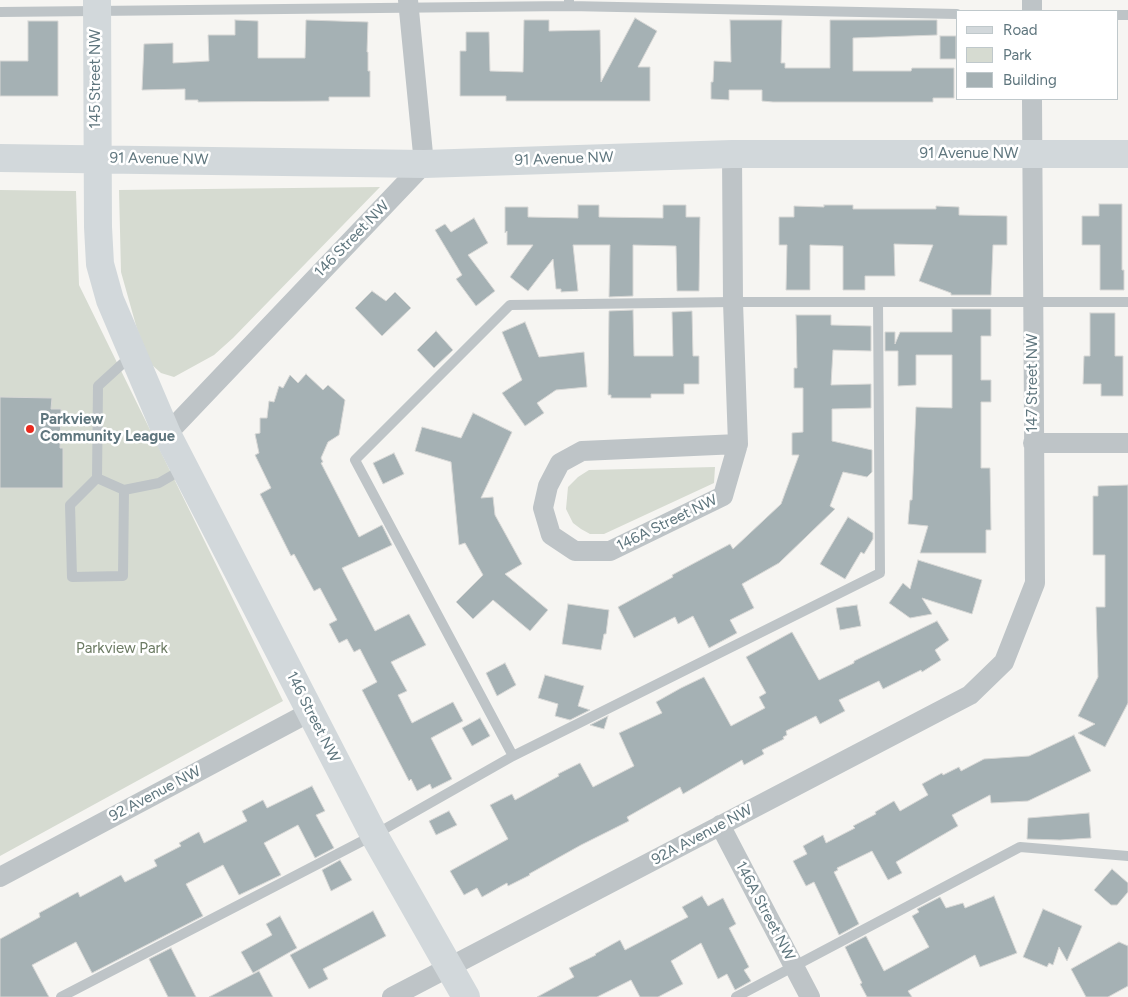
<!DOCTYPE html>
<style>
body{margin:0}
#map{position:relative;width:1128px;height:997px;overflow:hidden;background:#f6f5f2;font-family:Figtree,sans-serif}
canvas{display:block}
.legend{position:absolute;left:956px;top:10px;width:162px;height:90px;box-sizing:border-box;background:#fff;border:1px solid #bfc8cb;margin:0;padding:6px 9px;list-style:none;font-size:15px;color:#5f767e}
.legend li{display:flex;align-items:center;gap:10px;height:25px}
.legend b{width:25px;border:1px solid #bfc8cb}
</style>
<div id="map">
<canvas width="1128" height="997"></canvas>
<ul class="legend">
<li><b style="height:6px;background:#d2d8db"></b>Road</li>
<li><b style="height:14px;background:#d6dbd1"></b>Park</li>
<li><b style="height:14px;background:#a5b1b4"></b>Building</li>
</ul>
</div>
<script>
const context = document.querySelector('canvas').getContext('2d');
context.lineJoin = 'round';
function fillPath(path, color) {
  context.fillStyle = color;
  context.fill(path, 'evenodd');
}
function shape(rows) {
  const path = new Path2D();
  for (const r of rows) {
    path.moveTo(r[0], r[1]);
    for (let i = 2; i < r.length; i += 2) path.lineTo(r[i], r[i + 1]);
  }
  return path;
}
function trace(path, color, width, dash) {
  context.strokeStyle = color;
  context.lineWidth = width;
  context.lineCap = dash ? 'butt' : 'round';
  context.setLineDash(dash || []);
  context.stroke(path);
}
function write(font, color, halo, rows, align = 'center') {
  context.font = font + ' Figtree,sans-serif';
  context.lineWidth = 5;
  context.setLineDash([]);
  context.textBaseline = 'middle';
  context.strokeStyle = halo;
  context.fillStyle = color;
  for (const [text, x, y, turn = 0] of rows) {
    context.save();
    context.translate(x, y);
    context.rotate((+turn || 0) * Math.PI / 180);
    context.textAlign = isNaN(turn) ? turn : align;
    if (halo) context.strokeText(text, 0, 0);
    context.fillText(text, 0, 0);
    context.restore();
  }
}
const green = shape([
 [380,187,233,338,214,355,174,377,161,373,152,365,137,329,121,272,119,190],
 [0,190,76,191,79,285,283,701,0,856],
 [715,467,714,483,604,534,590,534,581,529,573,523,566,509,568,487,578,477,589,470]
]);
const building = shape([
 [635,18,657,31,638,67,650,67,650,101,506,101,506,96,460,96,460,51,466,51,466,32,489,32,490,71,523,72,524,20,549,20,549,31,600,30,601,82,635,18],
 [235,20,258,21,258,58,305,58,306,20,368,22,367,52,368,52,368,71,370,71,370,97,329,97,329,101,198,102,198,100,185,100,185,89,142,90,144,44,173,43,173,63,209,61,208,35,235,35,235,20],
 [730,20,782,20,781,63,785,63,785,68,830,68,830,20,937,20,937,35,853,38,853,71,911,71,912,68,954,68,954,98,933,98,933,102,773,102,762,101,762,90,729,90,729,100,711,99,711,82,713,82,714,61,731,62,730,20],
 [28,21,58,21,58,96,0,96,0,61,28,61,28,21],
 [940,36,956,36,956,59,940,59,940,36],
 [1099,204,1122,204,1122,270,1124,270,1124,290,1100,290,1100,245,1082,245,1082,216,1099,216,1099,204],
 [578,205,599,205,599,217,663,218,663,205,686,205,686,217,700,217,699,291,677,291,676,246,633,245,633,296,609,297,610,245,573,245,578,291,561,292,561,289,556,289,553,259,528,291,510,277,533,245,507,245,507,231,505,233,505,207,528,207,528,217,578,218,578,205],
 [824,205,853,205,853,209,936,209,936,206,959,207,959,215,1007,216,1007,245,993,245,991,295,951,295,951,293,919,281,933,245,894,244,895,276,865,276,865,290,843,290,843,246,810,245,810,290,786,290,787,245,779,245,779,217,794,217,794,206,824,207,824,205],
 [474,218,488,243,468,255,495,291,476,306,456,279,462,275,435,230,445,224,451,232,474,218],
 [372,291,386,301,395,292,411,308,382,336,355,308,372,291],
 [952,309,991,309,991,336,981,336,981,380,991,380,991,402,981,402,981,468,990,468,991,530,986,530,986,553,920,553,928,526,908,524,910,500,912,500,916,407,952,408,952,355,916,355,916,385,898,386,898,351,885,351,885,332,895,332,895,344,900,332,952,332,952,309],
 [633,310,634,356,673,356,672,312,692,311,693,356,699,356,699,384,684,384,684,394,651,394,651,398,611,398,611,395,608,395,609,311,633,310],
 [1090,313,1115,313,1115,356,1123,356,1123,396,1101,396,1101,384,1083,384,1084,356,1090,356,1090,313],
 [796,315,831,315,831,325,871,326,871,351,833,350,831,385,871,384,871,408,832,409,832,441,872,450,872,472,867,477,843,472,830,506,835,509,779,563,742,584,754,608,730,620,737,633,709,648,693,616,678,624,675,617,634,638,618,607,673,577,672,575,730,544,733,549,781,504,799,455,792,455,792,433,803,432,803,388,794,388,794,368,797,368,796,315],
 [525,322,539,357,584,352,587,387,556,390,537,403,544,413,525,426,502,393,522,380,502,332,525,322],
 [436,331,453,350,434,368,417,350,436,331],
 [306,374,323,390,328,385,345,400,339,435,328,442,321,458,323,462,321,463,359,537,382,525,392,545,342,568,375,631,409,614,426,645,391,662,407,691,398,695,412,723,453,702,463,721,431,738,452,779,432,789,430,784,417,791,411,779,409,781,362,690,377,682,360,649,354,652,347,639,339,643,329,624,337,620,320,588,314,591,294,554,291,556,260,494,271,488,255,455,259,453,255,434,260,433,260,418,267,418,269,401,274,402,279,386,283,388,290,375,298,383,306,374],
 [0,397,52,398,51,409,61,409,60,448,63,448,63,488,0,488,0,397],
 [473,413,512,432,481,498,493,497,495,515,522,564,505,574,548,610,530,631,493,600,473,619,456,602,483,575,465,543,459,545,451,462,415,451,422,427,461,438,473,413],
 [394,453,404,474,383,484,373,463,394,453],
 [1128,485,1128,703,1105,747,1078,733,1095,724,1078,716,1098,677,1096,607,1105,607,1105,555,1093,555,1093,496,1098,496,1098,486,1128,485],
 [848,517,873,533,873,539,864,554,861,552,845,579,820,564,848,517],
 [918,560,982,580,972,614,922,598,932,614,910,618,889,603,903,583,910,589,918,560],
 [568,604,609,610,606,634,604,634,601,650,562,644,568,604],
 [857,605,861,626,840,630,836,608,857,605],
 [937,621,949,640,935,650,941,660,922,672,921,670,883,689,879,681,839,700,845,711,820,724,816,716,786,731,787,735,783,737,784,739,762,750,764,754,744,765,742,760,683,794,680,787,627,817,629,821,581,845,529,874,530,875,508,886,507,883,482,897,477,888,464,895,450,871,508,839,490,805,512,794,515,800,559,776,558,774,580,763,593,787,634,766,619,733,662,713,656,702,681,688,704,677,731,726,765,708,759,697,766,693,746,657,792,632,819,680,854,663,854,661,937,621],
 [505,663,516,685,497,696,486,673,505,663],
 [545,675,584,686,578,706,590,710,570,720,555,716,558,704,538,698,545,675],
 [608,716,604,729,590,725,608,716],
 [480,718,490,736,472,746,462,728,480,718],
 [1074,735,1091,771,1028,801,991,803,990,795,952,815,958,826,896,862,902,873,888,880,872,851,837,868,838,870,834,872,859,924,839,935,814,882,806,886,793,861,807,854,803,846,823,835,826,843,855,828,853,826,876,814,875,812,894,801,900,811,928,795,922,784,942,773,943,775,959,767,961,771,984,759,1029,756,1074,735],
 [312,786,325,811,316,815,334,848,315,858,298,825,264,843,281,875,239,895,223,865,186,884,203,916,92,973,76,942,32,965,49,997,0,997,0,939,40,917,39,913,78,892,80,897,121,875,125,882,157,866,154,860,181,846,179,843,199,832,204,843,247,821,242,811,263,800,267,808,312,786],
 [449,811,457,825,436,835,429,821,449,811],
 [1089,813,1091,838,1060,840,1027,839,1028,818,1089,813],
 [340,860,352,880,331,891,322,870,340,860],
 [1112,869,1128,883,1128,892,1117,905,1111,905,1094,890,1112,869],
 [702,896,708,906,723,898,736,924,729,928,749,967,744,970,751,981,735,990,727,974,718,979,701,943,671,961,683,984,658,997,640,997,631,980,597,997,537,997,574,977,569,968,596,955,595,954,620,940,625,950,688,917,682,907,702,896],
 [994,896,1017,953,980,967,975,955,908,991,912,997,867,997,860,984,862,983,845,947,866,936,884,971,929,947,912,916,919,912,917,909,940,897,946,908,963,903,965,908,994,896],
 [1043,909,1082,926,1067,961,1059,947,1053,965,1049,963,1047,967,1023,957,1043,909],
 [373,911,386,936,323,969,328,979,309,989,290,955,373,911],
 [280,916,297,948,253,973,241,952,272,935,266,924,280,916],
 [1119,942,1128,946,1128,986,1108,997,1086,997,1071,969,1119,942],
 [171,948,196,997,168,997,149,959,171,948],
 [259,971,273,997,209,997,259,971]
]);
const lane = shape([
 [569,6,957,14],
 [0,12,569,6,569,0],
 [1117,15,1128,15],
 [878,302,880,573,513,756,355,460,510,305,733,302,1128,302],
 [132,355,98,386,97,478,124,490,159,483,183,469],
 [97,478,70,505,72,577,123,576,124,490],
 [61,997,374,835,513,756],
 [736,997,1020,847,1128,856]
]);
const street = shape([
 [1032,0,1032,11],
 [732,154,733,302,738,444,723,496,610,551,575,551,551,535,543,508,548,486,560,463,582,451,738,444],
 [167,434,424,164,408,0],
 [1033,443,1128,443],
 [720,825,810,997],
 [0,877,310,712],
 [392,997,970,695,1004,662,1035,583,1032,99]
]);
const secondary = shape([
 [97,0,98,227,100,264,110,300,167,434,374,835,466,997],
 [0,158,424,164,732,154,1128,154]
]);
const markers = [
 [30,429,5,"#e92a1e"]
];
const streetNames = [
 ["145 Street NW",96,79,-90],
 ["91 Avenue NW",969,154],
 ["91 Avenue NW",159,159,1],
 ["91 Avenue NW",564,159,-2],
 ["146 Street NW",352,239,-46],
 ["147 Street NW",1033,383,-90],
 ["146A Street NW",667,523,-26],
 ["146 Street NW",313,717,63],
 ["92 Avenue NW",155,794,-28],
 ["92A Avenue NW",702,835,-28],
 ["146A Street NW",765,911,62]
];
const poiNames = [
 ["Parkview",40,420],
 ["Community League",40,437]
];
const parkNames = [
 ["Parkview Park",122,649]
];
fillPath(green, '#d6dbd1');
fillPath(building, '#a5b1b4');
trace(building, '#d7d7d5', 1);
trace(lane, '#bec4c7', 10);
trace(street, '#bec4c7', 20);
trace(secondary, '#d2d8db', 28);
for (const [x, y, r, color] of markers) {
  const dot = new Path2D();
  dot.arc(x, y, r, 0, 2 * Math.PI);
  context.fillStyle = color;
  context.fill(dot);
  trace(dot, '#fff', 2);
}
write('15px', '#5f767e', '#fff', streetNames);
write('bold 15px', '#5f767e', '#fff', poiNames, 'left');
write('15px', '#6c7b63', '#fff', parkNames);
</script>
